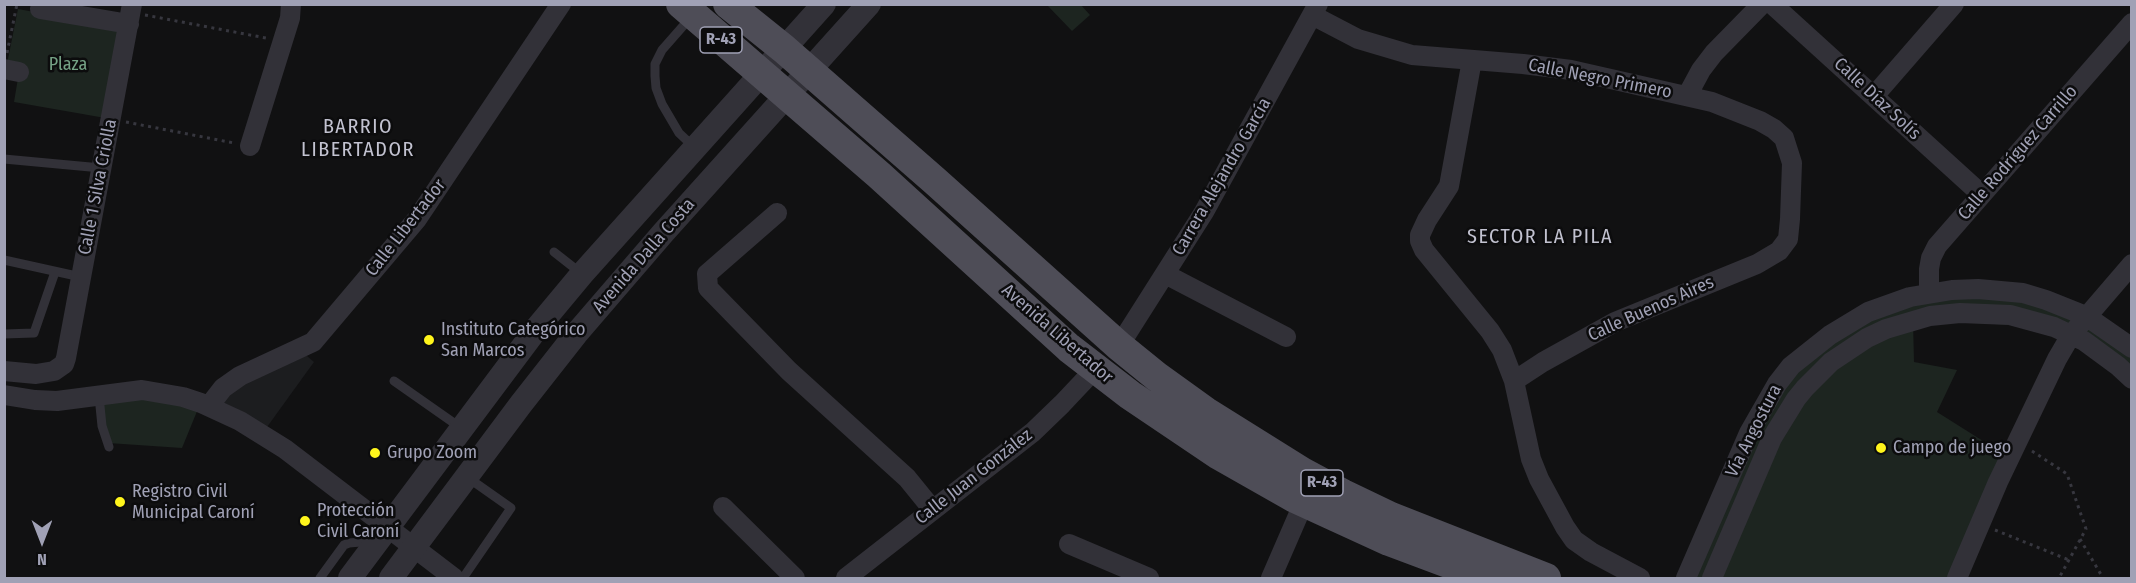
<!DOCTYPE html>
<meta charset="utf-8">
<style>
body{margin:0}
#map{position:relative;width:2136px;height:583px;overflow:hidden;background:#111112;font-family:"Fira Sans Condensed",sans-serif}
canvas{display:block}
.frame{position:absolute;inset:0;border:6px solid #a0a1b5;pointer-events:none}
.north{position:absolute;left:12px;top:511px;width:60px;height:60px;-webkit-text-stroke:4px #0c0c0d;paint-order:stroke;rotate:180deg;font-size:16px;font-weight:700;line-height:24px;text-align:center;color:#a0a1b5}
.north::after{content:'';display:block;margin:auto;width:21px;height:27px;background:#a0a1b5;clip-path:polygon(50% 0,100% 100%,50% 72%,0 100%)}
</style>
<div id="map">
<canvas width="2136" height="583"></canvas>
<div class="frame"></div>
<div class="north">N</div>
</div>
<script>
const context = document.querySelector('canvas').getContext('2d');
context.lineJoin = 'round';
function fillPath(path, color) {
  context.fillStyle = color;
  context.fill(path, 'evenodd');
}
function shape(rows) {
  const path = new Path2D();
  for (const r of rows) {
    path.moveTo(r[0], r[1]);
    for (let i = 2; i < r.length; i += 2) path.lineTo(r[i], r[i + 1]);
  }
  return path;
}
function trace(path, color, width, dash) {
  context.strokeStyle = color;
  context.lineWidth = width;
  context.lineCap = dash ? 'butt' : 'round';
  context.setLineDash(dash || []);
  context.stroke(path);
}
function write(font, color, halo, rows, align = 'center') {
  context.font = font + ' "Fira Sans Condensed",sans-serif';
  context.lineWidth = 5;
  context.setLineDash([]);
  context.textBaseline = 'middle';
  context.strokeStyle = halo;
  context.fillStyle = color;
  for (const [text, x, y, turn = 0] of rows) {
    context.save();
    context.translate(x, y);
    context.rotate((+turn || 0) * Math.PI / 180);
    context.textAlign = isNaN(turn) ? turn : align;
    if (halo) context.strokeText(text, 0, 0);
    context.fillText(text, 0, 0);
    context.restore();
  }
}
const built = shape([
 [300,350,314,362,262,434,223,413,223,388]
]);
const green = shape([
 [1047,5,1081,5,1090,15,1072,31],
 [18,9,128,29,111,119,14,102,19,72,6,69],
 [2023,293,2131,348,2131,379,2054,327,1913,320,1914,362,1957,370,1937,412,2010,458,1957,578,1686,578,1777,384,1888,304],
 [125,393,200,404,182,448,108,443,99,398]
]);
const path = shape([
 [145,15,266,38],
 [7,53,17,4],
 [126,122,234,143],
 [2032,451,2067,474,2086,529,2059,578],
 [1995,530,2069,560],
 [2080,539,2103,578]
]);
const service = shape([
 [691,17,662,50,655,64,655,76,656,88,662,104,679,133,695,148],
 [4,159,101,168],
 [554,252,582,274],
 [4,260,81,277],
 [4,334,34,333,55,272],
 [394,381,461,428],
 [99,396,102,426,109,447],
 [320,578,344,545,349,543,373,541],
 [463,578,511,508,467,477]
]);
const minor = shape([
 [1772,4,1981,194],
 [40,9,129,24],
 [1312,15,1358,39,1412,55,1523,64,1571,70,1712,102,1760,121,1774,129,1784,138,1792,163,1790,219,1788,239,1779,251,1757,264,1615,322,1543,362,1514,381],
 [1472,60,1449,186,1427,220,1420,235,1420,241,1424,250,1490,331,1502,350,1514,381,1531,459,1539,479,1565,527,1574,540,1591,552,1640,578],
 [4,69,19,72],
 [1687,96,1701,70,1714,53,1762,4],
 [1874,96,1954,4],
 [250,146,290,18,291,4],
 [777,213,707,274,708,288,789,371,907,478,933,510],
 [1165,274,1286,337],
 [1929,293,1929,269,1931,258,1937,246,2132,23],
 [1119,346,1204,212,1318,4],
 [4,371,36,374,54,371,64,364,66,358,132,4],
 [4,395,35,400,57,401,142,390,183,397,201,403,240,421,285,449,454,578],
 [209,406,223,388,240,376,313,342,417,219,561,4],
 [723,507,795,578],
 [1069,544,1149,578],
 [846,578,1033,432,1062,404,1095,369],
 [1271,578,1304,502],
 [1686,578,1749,433,1777,384,1791,366,1830,335,1868,312,1910,297,1952,290,1978,289,2023,293,2046,300,2086,316,2132,348],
 [1712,578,1772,438,1796,399,1805,388,1831,362,1867,338,1886,329,1930,316,1960,313,2010,315,2054,327,2084,341,2118,366,2132,379],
 [1957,578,1998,482,2057,359,2071,335,2132,264]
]);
const tertiary = shape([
 [350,578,537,328,582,274,824,4],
 [391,578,521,404,576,334,663,233,869,4]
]);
const primary = shape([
 [681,4,879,175,1069,348,1130,395,1219,455,1293,497,1389,541,1488,578],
 [728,4,784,49,935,181,1119,346,1156,376,1206,412,1302,472,1343,494,1391,517,1546,578]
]);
const markers = [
 [429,340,6,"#fff51c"],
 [1881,448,6,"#fff51c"],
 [375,453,6,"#fff51c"],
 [120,502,6,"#fff51c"],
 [305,521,6,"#fff51c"]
];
const shields = [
 [721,40,42],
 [1322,483,42]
];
const shieldNames = [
 ["R-43",721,40],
 ["R-43",1322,483]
];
const parkNames = [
 ["Plaza",68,65]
];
const streetNames = [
 ["Calle Negro Primero",1600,79,11],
 ["Calle Díaz Solís",1877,99,43],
 ["Calle Rodríguez Carrillo",2018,153,-49],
 ["Carrera Alejandro García",1222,177,-60],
 ["Calle 1 Silva Criolla",98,187,-79],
 ["Calle Libertador",406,228,-52],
 ["Avenida Dalla Costa",644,256,-49],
 ["Calle Buenos Aires",1651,309,-24],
 ["Avenida Libertador",1057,334,41],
 ["Vía Angostura",1754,431,-63],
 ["Calle Juan González",974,477,-38]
];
const poiNames = [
 ["Instituto Categórico",441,330],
 ["San Marcos",441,351],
 ["Campo de juego",1893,448],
 ["Grupo Zoom",387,453],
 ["Registro Civil",132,492],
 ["Municipal Caroní",132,513],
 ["Protección",317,511],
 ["Civil Caroní",317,532]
];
const neighbourhoodNames = [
 ["BARRIO",358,127],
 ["LIBERTADOR",358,150],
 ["SECTOR LA PILA",1540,237]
];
fillPath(built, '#1c1d1f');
fillPath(green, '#1d2520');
trace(path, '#37373f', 3, [3, 4.5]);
trace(service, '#323138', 9);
trace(minor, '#323138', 20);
trace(tertiary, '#323138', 24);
trace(primary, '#4e4d57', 30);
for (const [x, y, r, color] of markers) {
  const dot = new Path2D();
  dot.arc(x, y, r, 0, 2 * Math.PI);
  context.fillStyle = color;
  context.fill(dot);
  trace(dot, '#0c0c0d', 2);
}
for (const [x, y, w] of shields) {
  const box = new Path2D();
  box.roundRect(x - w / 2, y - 13, w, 26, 4.5);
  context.fillStyle = '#0c0c0d';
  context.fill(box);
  trace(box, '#a0a1b5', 1.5);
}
write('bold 16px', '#a0a1b5', null, shieldNames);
write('18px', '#75a285', '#0c0c0d', parkNames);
write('18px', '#a0a1b5', '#0c0c0d', streetNames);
write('18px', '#a0a1b5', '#0c0c0d', poiNames, 'left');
context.letterSpacing = '1.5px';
write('20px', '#c2c2d0', '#0c0c0d', neighbourhoodNames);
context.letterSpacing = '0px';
</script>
